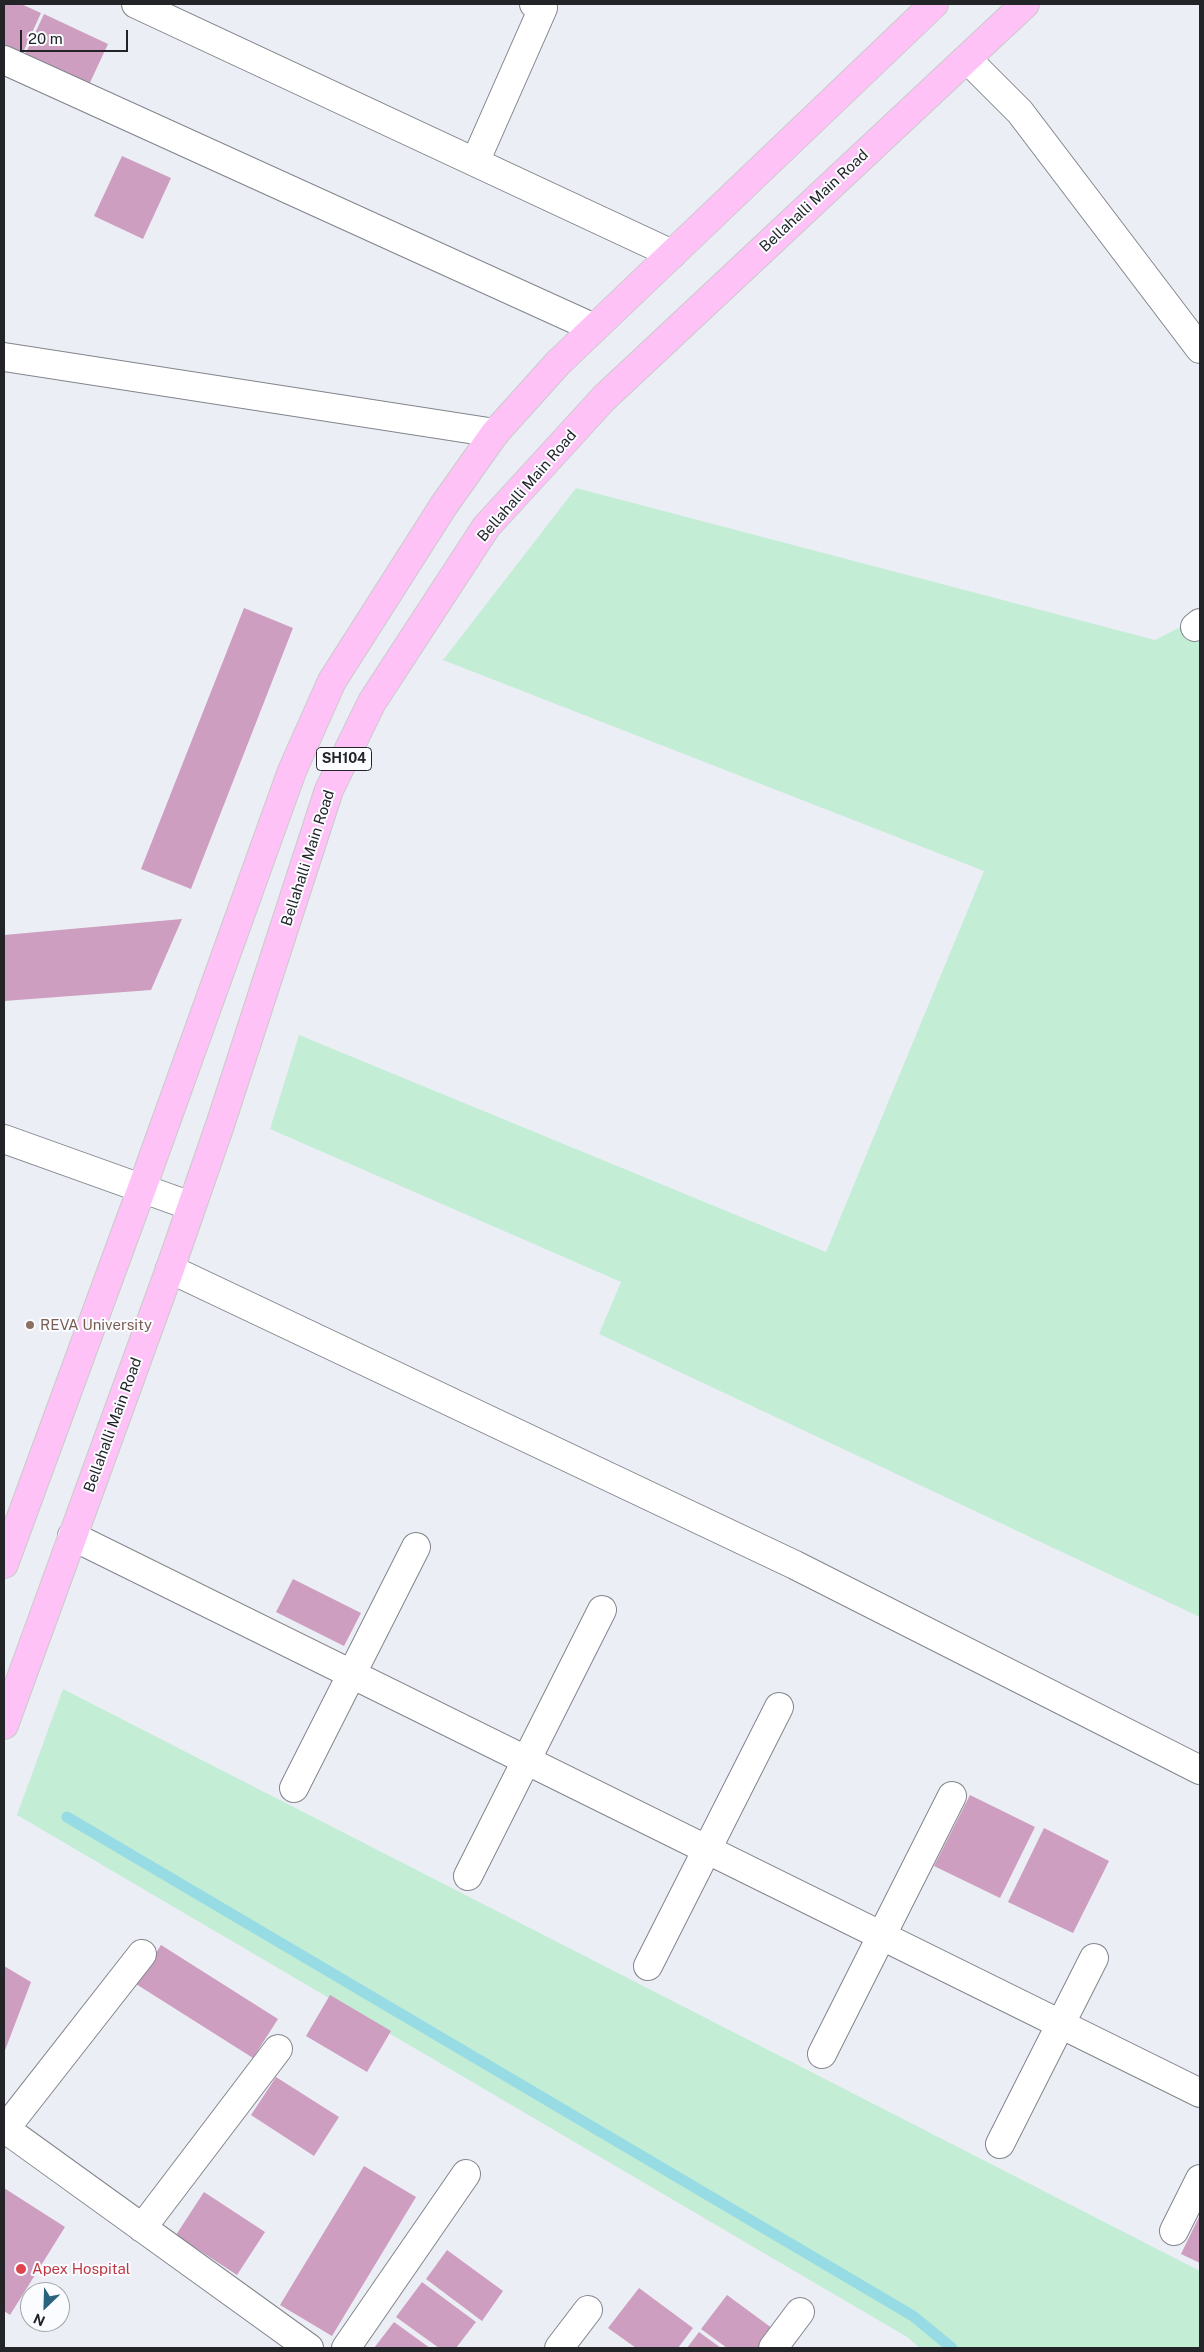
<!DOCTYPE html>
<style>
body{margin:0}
#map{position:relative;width:1204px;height:2352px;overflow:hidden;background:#eceef6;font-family:"Public Sans",sans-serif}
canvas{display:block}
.frame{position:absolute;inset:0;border:5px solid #232427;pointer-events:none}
.north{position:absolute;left:20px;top:2282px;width:50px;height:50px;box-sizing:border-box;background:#fbfcff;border:1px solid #a5a6a9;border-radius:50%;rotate:204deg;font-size:14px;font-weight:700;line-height:20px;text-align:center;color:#232427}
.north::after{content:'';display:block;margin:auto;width:18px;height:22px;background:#29637c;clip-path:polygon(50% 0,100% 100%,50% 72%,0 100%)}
.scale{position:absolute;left:20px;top:30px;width:108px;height:22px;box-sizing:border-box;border:2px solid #232427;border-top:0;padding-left:6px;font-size:15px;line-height:18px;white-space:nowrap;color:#232427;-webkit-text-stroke:4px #fbfcff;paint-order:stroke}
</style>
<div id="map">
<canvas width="1204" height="2352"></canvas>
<div class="frame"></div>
<div class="north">N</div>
<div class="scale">20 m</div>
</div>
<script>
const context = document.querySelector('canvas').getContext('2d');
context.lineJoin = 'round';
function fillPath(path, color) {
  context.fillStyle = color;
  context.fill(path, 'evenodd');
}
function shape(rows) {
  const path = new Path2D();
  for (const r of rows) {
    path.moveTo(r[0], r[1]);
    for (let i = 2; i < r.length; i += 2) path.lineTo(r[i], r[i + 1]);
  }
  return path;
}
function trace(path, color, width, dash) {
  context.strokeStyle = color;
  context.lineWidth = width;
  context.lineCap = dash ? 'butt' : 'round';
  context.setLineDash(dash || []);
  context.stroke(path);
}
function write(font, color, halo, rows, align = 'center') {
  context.font = font + ' "Public Sans",sans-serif';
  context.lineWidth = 4;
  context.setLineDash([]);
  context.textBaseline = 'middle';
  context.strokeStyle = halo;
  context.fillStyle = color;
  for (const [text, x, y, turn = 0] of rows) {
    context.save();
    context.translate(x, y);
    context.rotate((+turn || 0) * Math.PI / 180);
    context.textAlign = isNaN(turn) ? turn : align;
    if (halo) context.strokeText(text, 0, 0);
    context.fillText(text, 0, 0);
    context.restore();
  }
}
const green = shape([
 [576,488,1155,640,1200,617,1200,1617,599,1334,621,1282,270,1129,299,1035,826,1252,984,871,443,660],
 [63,1689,1200,2271,1200,2348,920,2348,907,2337,17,1815]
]);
const stream = shape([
 [67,1817,913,2316,952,2348]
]);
const building = shape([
 [4,4,21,4,41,13,21,57,4,49],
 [44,14,108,44,87,89,23,59],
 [122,156,171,178,143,239,94,216],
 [244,608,293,628,191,889,141,869],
 [182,919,151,990,4,1001,4,935],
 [293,1579,361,1613,344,1646,276,1612],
 [970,1795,1035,1827,1000,1898,934,1866],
 [1044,1828,1109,1861,1073,1933,1008,1902],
 [161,1945,278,2019,253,2058,136,1984],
 [4,1966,31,1982,4,2053],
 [330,1995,391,2031,367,2072,306,2036],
 [276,2077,339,2117,314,2156,251,2115],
 [364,2166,416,2197,332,2336,280,2305],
 [4,2188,65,2227,10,2315,4,2311],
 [204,2192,265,2232,237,2275,176,2235],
 [1200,2215,1200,2263,1181,2254],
 [447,2250,503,2291,482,2321,426,2279],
 [422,2282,476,2322,456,2348,439,2348,396,2317],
 [639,2288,693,2328,678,2348,636,2348,608,2328],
 [727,2295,776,2331,763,2348,727,2348,701,2329],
 [394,2322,430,2348,374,2348],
 [699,2332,721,2348,687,2348]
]);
const minor = shape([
 [136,4,672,254],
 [967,59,1020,112,1200,349],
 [4,60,594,328],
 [475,162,543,8,534,4],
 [4,357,495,433],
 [1195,627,1200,623],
 [4,1139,191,1206],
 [170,1269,795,1565,1200,1770],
 [72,1536,1200,2093],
 [294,1788,416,1547],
 [468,1876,602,1610],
 [648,1966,779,1707],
 [822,2054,952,1796],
 [4,2128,309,2348],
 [5,2129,142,1954],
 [1000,2144,1094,1958],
 [142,2228,278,2049],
 [1174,2231,1200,2179],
 [346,2348,466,2174],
 [559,2348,588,2310],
 [773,2348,800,2312]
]);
const major = shape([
 [4,1564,142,1188,292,771,332,681,444,505,495,433,558,363,934,4],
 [4,1725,170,1269,220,1125,329,790,372,702,486,527,604,398,1025,4]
]);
const markers = [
 [30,1325,5,"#8d6e63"],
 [21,2269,6,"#e0444e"]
];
const shields = [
 [344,759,55]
];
const shieldNames = [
 ["SH104",344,759]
];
const streetNames = [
 ["Bellahalli Main Road",814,201,-43],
 ["Bellahalli Main Road",527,486,-49],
 ["Bellahalli Main Road",308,858,-72],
 ["Bellahalli Main Road",113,1425,-70]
];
const educationNames = [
 ["REVA University",40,1325]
];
const healthNames = [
 ["Apex Hospital",32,2269]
];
fillPath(green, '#c3edd5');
trace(stream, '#97dce4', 11);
fillPath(building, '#cd9ebf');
trace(minor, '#82858c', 30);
trace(major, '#cacacb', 30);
trace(minor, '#fff', 28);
trace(major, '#fec2f7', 28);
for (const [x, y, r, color] of markers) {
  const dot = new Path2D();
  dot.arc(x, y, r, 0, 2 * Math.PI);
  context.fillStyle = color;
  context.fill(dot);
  trace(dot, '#fbfcff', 2);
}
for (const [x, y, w] of shields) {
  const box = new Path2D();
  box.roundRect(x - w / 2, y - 11.5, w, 23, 4);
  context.fillStyle = '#fbfcff';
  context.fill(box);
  trace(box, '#232427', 1);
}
write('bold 14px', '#232427', null, shieldNames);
write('15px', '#232427', '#fbfcff', streetNames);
write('15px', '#785e54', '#fbfcff', educationNames, 'left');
write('15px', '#be3a42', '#fbfcff', healthNames, 'left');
</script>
